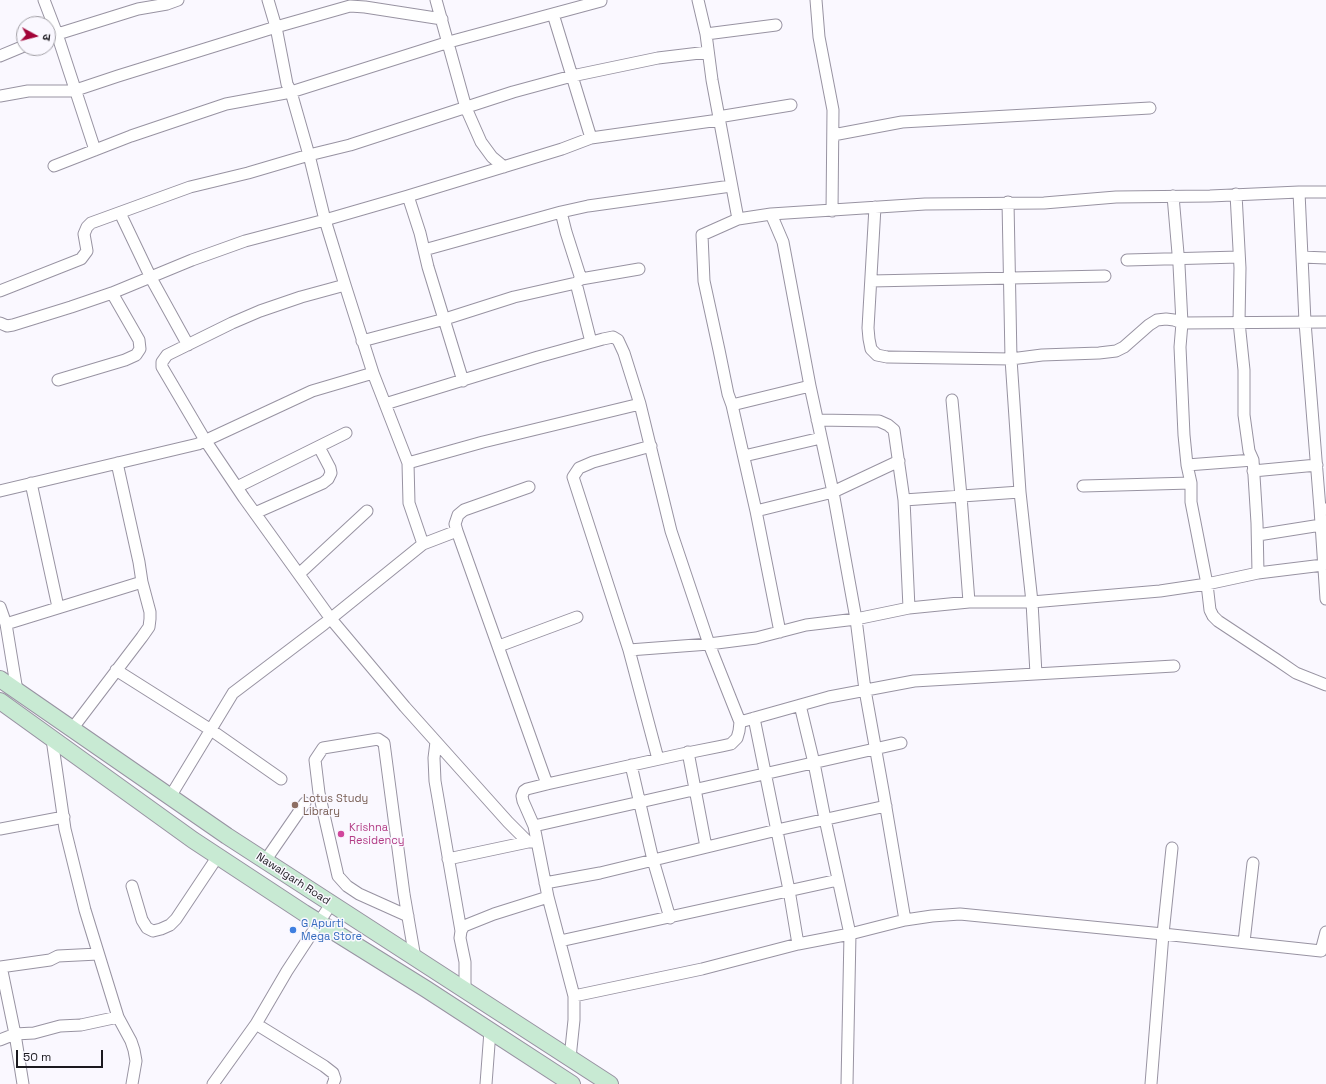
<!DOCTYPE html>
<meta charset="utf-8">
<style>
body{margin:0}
#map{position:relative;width:1326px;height:1084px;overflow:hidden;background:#faf8ff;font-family:"Space Grotesk","Noto Sans Devanagari",sans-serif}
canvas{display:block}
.north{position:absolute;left:16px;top:16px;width:40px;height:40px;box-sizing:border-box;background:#faf8ff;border:1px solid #a19fa5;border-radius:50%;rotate:97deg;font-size:11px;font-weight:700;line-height:16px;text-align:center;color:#1b191f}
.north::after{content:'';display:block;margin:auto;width:14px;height:18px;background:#a20438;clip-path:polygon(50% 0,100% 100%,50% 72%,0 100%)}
.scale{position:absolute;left:16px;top:1050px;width:87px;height:18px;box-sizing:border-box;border:2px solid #1b191f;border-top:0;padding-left:5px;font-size:12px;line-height:14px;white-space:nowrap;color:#1b191f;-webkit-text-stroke:3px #faf8ff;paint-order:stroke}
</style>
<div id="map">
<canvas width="1326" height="1084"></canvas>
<div class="north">उ</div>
<div class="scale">50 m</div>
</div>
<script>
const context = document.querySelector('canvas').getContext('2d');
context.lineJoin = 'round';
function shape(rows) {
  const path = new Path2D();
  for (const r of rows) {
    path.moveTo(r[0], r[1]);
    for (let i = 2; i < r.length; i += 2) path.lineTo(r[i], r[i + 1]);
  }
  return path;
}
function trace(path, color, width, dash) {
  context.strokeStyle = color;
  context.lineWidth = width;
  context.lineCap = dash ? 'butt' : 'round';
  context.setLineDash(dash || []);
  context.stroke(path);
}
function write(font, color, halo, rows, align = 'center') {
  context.font = font + ' "Space Grotesk",sans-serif';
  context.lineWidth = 3;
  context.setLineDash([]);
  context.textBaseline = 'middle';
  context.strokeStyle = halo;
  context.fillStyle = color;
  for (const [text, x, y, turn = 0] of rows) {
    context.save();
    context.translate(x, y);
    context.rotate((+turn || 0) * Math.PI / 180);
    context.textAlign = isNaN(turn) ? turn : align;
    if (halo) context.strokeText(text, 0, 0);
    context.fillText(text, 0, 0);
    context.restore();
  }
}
const street = shape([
 [44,0,57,34,95,150],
 [436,0,466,108,481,142,492,157,504,167],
 [698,0,706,34,712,80,738,219,702,235,704,281,719,350,728,394,732,405,810,386,783,242,771,214,925,204,1044,203,1116,197,1210,196,1299,192,1305,322,1320,509],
 [816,0,819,37,833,110,832,211],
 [553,14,591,138],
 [706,34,776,25],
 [48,37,138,9,167,4,178,0],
 [0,56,24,46],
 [0,96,28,91,73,91,118,76,276,27,350,6,365,7,442,19],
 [718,117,791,105],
 [833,135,902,122,1150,108],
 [54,166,131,136,226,104,291,92,449,42,601,1],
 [1299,192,1326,192],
 [1236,194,1240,268,1239,322,1244,370,1244,415,1249,451,1253,460,1257,523,1258,573],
 [408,196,562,149,591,138,719,120],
 [1173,196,1179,265,1182,323,1180,347,1184,435,1187,465,1191,483,1191,502,1207,584,1210,610,1213,616,1218,621,1277,660,1296,673,1326,685],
 [1008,202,1011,359,1020,492,1032,602,1036,674],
 [875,207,868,328,869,339,871,349,877,355,887,357,1011,359,1042,355,1099,353,1116,351,1124,347,1149,325,1157,320,1166,319,1174,320,1182,323,1326,322],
 [120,213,151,278,188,345],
 [738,219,771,214],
 [424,250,561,212],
 [1302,257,1326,258],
 [1127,260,1239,257],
 [581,279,639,269],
 [871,281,1105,276],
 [576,283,591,342],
 [345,285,301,297,260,311,232,323,167,355,162,362,162,367,205,440,244,498,331,619,405,707,508,822,528,842],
 [0,291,81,259,87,251,84,234,87,227,91,223,190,187,248,173,309,155,350,145,513,92,572,76,658,58,708,52],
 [0,323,7,326,13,325,71,307,112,293,192,260,245,241,325,220,408,196,420,233,428,267,463,381],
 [362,341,445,319,514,297,576,283,581,279,566,232,561,212,588,206,731,186],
 [58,380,125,360,136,355,140,349,139,340,112,293],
 [810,386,833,492,856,619,865,690,884,796,905,920],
 [952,400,961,496,969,602],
 [385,404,538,357,603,339,613,337,618,340,624,353,640,404],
 [732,405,756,511,780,632],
 [817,420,879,421,888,425,894,430,904,500,1020,492],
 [651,446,593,462,579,468,573,477,629,650,658,759],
 [744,456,821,438],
 [408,463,483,442,640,404,671,531,709,644,740,722,739,731,737,738,731,744,722,746,682,754,547,784,527,789,524,791,522,796,523,801,534,826,548,897],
 [1187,465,1253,460],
 [1253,471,1317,465],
 [31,483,58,607],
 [1083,486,1191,483],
 [237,487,346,433],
 [0,491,198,444,312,391,373,373,345,285,325,220,309,155,291,92,287,84,276,27,268,0],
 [904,500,909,608],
 [1326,509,1320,509,1326,599],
 [756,511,833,492,899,461],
 [255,513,323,483,328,479,331,473,330,468,319,447],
 [457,531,547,784],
 [1258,535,1321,525],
 [423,544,457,531,455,524,458,515,464,510,529,487],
 [299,574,367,511],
 [0,607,6,624,17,691],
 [6,624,142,582],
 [499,646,577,617],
 [629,650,709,644,756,638,806,625,856,619,909,608,969,602,1032,602,1160,591,1207,584,1258,573,1323,565],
 [116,670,211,730,281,779],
 [800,705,814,763,825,819,850,934,847,1084],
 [754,718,789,890,798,944],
 [740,722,829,697,914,681,1174,666],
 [72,729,142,637,149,627,150,619,150,612,142,582,139,562,117,463],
 [52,739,65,829,85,910,118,1017,131,1041,134,1050,136,1061,132,1084],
 [436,742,434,758,435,781,461,931],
 [688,752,706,847],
 [631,765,653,860,670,918],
 [170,797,233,693,324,624,423,544,409,503,408,463,373,373],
 [534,826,901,743],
 [0,829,64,817],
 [448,859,528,842,533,842],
 [265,861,305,803],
 [545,883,600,873,777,830,886,806],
 [132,886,142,920,147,928,153,931,161,929,170,925,176,919,218,856],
 [408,916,359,894,347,886,338,876,319,793,315,760,323,748,378,739,384,743,404,894,415,958],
 [560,941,838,880],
 [1244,942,1253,863],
 [0,967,50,960,58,956,98,954],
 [0,968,2,971,15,1034,23,1084],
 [465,990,465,962,460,938,461,931,464,926,494,914,548,897,574,996,574,1020,570,1058],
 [574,996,702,969,798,944,850,934,905,920,932,916,960,914,1163,934,1172,848],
 [256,1024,324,1066,333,1073,335,1079,333,1084],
 [0,1040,15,1034,34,1033,60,1026,81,1025,118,1017],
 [213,1084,256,1024,287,971,331,904],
 [486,1084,490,1031],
 [1151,1084,1163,934,1321,951,1326,932]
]);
const secondary = shape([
 [0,679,227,836,610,1084],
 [0,701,193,840,304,913,426,989,572,1084]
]);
const markers = [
 [295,805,4,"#8d6e63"],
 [341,834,4,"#d1479c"],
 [293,930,4,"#3f7fe0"]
];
const educationNames = [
 ["Lotus Study",303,799],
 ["Library",303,812]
];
const hotelNames = [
 ["Krishna",349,828],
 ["Residency",349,841]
];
const streetNames = [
 ["Nawalgarh Road",293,879,33]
];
const shopNames = [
 ["G Apurti",301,924],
 ["Mega Store",301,937]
];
trace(street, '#9893a2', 13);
trace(secondary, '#9893a2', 18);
trace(street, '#fff', 11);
trace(secondary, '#c8ead3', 16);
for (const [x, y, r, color] of markers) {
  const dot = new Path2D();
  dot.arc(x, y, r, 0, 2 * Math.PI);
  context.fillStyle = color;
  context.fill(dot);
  trace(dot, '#faf8ff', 1.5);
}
write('11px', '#785e54', '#faf8ff', educationNames, 'left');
write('11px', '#b23c85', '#faf8ff', hotelNames, 'left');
write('11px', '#1b191f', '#faf8ff', streetNames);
write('11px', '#366cbe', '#faf8ff', shopNames, 'left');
</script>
